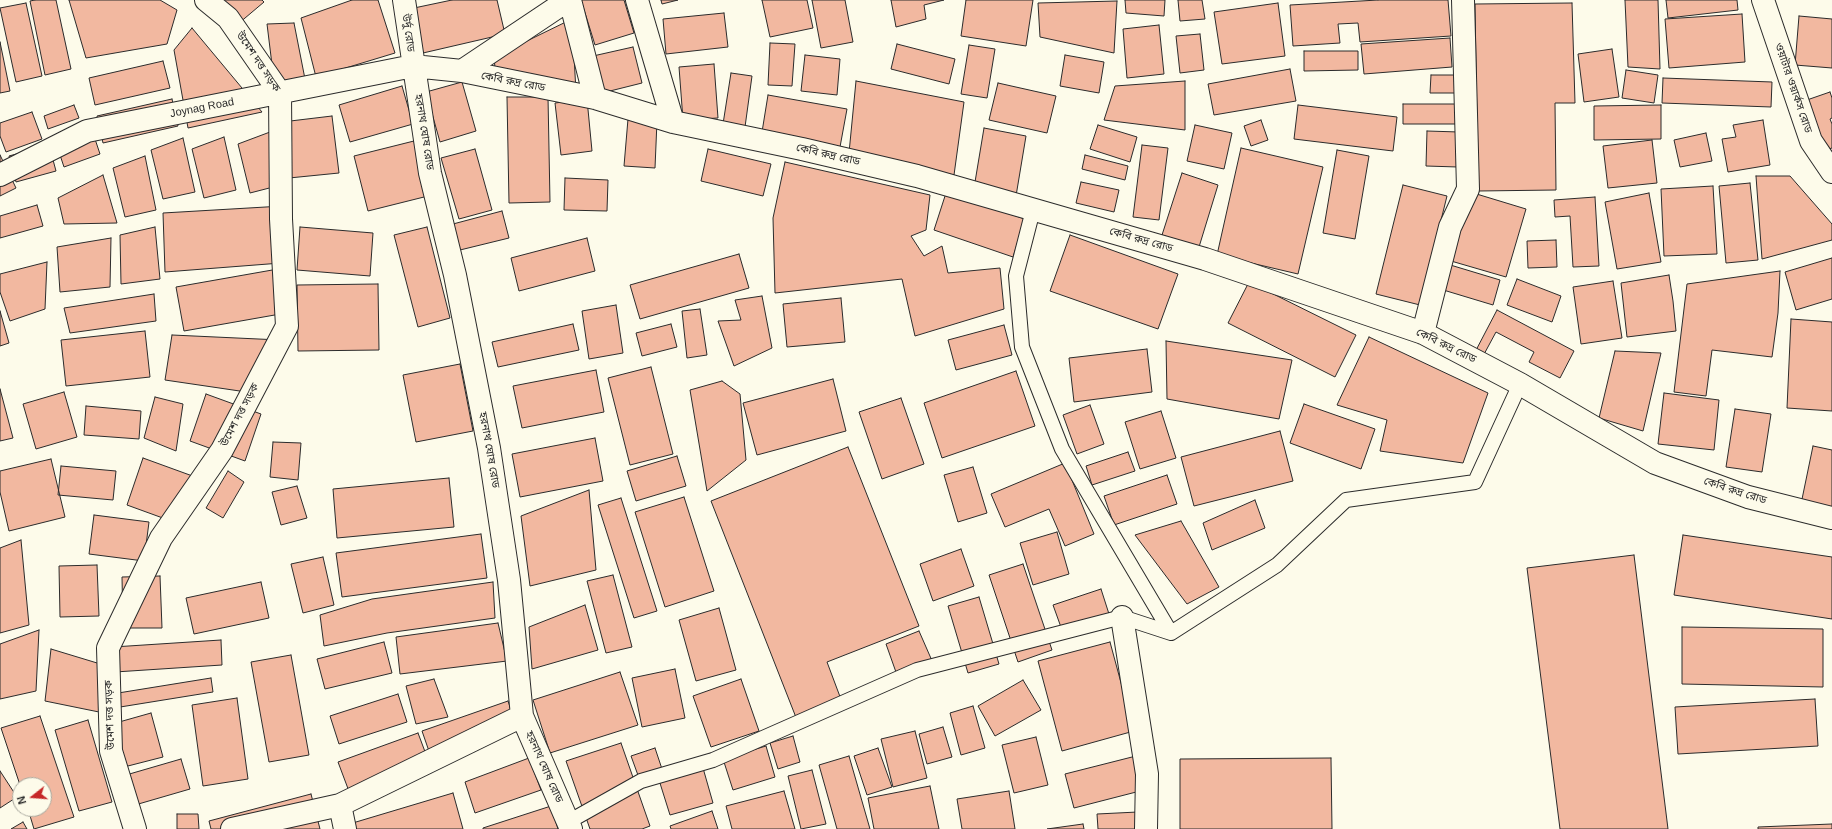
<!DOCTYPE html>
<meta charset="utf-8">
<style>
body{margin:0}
#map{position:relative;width:1832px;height:829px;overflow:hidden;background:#fdfbea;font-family:Arial,sans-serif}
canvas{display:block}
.north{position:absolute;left:12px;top:777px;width:40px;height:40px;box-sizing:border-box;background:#fdfbea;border:1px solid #a9a89e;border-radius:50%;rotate:253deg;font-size:11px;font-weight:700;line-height:16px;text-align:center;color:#2b2b2b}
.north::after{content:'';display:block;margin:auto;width:14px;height:18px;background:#c62828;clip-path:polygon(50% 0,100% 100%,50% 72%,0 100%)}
</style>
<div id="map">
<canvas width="1832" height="829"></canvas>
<div class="north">N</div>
</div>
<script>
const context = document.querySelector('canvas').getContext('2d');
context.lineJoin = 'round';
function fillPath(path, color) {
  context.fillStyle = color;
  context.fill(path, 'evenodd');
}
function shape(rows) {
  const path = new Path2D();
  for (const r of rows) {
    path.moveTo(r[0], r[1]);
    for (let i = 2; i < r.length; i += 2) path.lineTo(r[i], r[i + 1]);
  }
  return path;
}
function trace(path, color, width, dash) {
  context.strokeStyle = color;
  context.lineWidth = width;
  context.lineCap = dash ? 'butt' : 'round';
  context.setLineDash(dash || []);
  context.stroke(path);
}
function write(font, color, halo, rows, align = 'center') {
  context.font = font + ' Arial,"Noto Sans Bengali",sans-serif';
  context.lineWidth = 3;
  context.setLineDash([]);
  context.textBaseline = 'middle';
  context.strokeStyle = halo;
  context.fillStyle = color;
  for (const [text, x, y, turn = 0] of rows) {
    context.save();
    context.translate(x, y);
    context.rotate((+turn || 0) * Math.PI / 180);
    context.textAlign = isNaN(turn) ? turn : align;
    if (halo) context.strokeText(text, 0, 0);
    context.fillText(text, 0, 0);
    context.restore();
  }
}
const building = shape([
 [35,0,56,0,71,69,45,75,30,1,35,0],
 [69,0,160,0,177,10,167,44,86,58,69,0],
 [208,0,262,0,264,2,232,29,208,0],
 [352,0,378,0,395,53,316,77,301,18,352,0],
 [452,0,497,0,505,34,423,53,414,8,452,0],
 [581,0,624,0,634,33,595,45,581,0],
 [661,0,678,0,662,4,661,0],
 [762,0,807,0,813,28,770,37,762,0],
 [812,0,845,0,853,42,821,48,812,0],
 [891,0,944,0,924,5,926,19,896,27,891,0],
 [966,0,1033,0,1026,46,961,36,966,0],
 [1125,0,1165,0,1164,16,1126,13,1125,0],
 [1178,0,1202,0,1205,19,1180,21,1178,0],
 [1378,0,1448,0,1451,36,1360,42,1358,23,1338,24,1340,43,1293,46,1290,5,1378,0],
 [1625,0,1658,0,1660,69,1628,67,1625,0],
 [1666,0,1737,0,1738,10,1668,18,1666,0],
 [1117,1,1114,53,1040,37,1038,3,1117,1],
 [26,3,42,76,16,82,0,8,26,3],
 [1278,3,1285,56,1222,64,1214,12,1278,3],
 [1572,3,1575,103,1555,103,1556,190,1478,191,1475,4,1572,3],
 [724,13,728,47,666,54,663,19,724,13],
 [1742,14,1745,62,1669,68,1665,19,1742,14],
 [1799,16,1832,19,1832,68,1795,65,1799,16],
 [572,19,576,92,495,68,494,57,572,19],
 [294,23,305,79,274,81,267,24,294,23],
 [1159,25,1164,74,1127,78,1123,29,1159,25],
 [192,28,262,112,188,128,174,50,192,28],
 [1200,34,1204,70,1180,73,1176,36,1200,34],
 [1450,38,1452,67,1364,74,1361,44,1450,38],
 [0,42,10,91,0,93,0,42],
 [770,43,795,44,792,86,768,85,770,43],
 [897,44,955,59,949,84,891,69,897,44],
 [969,45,995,49,987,98,961,94,969,45],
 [633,47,642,83,602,93,593,56,633,47],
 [1612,49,1619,97,1584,102,1578,54,1612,49],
 [1304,51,1358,51,1358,70,1304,71,1304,51],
 [805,55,840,59,837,95,801,91,805,55],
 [1065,55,1104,62,1099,93,1060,86,1065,55],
 [163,61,170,88,95,105,89,78,163,61],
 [714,64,718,118,683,120,679,67,714,64],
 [1290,69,1296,101,1214,115,1208,84,1290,69],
 [1626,70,1658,75,1654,103,1622,98,1626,70],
 [731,73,752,76,745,127,723,124,731,73],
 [1431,75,1459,75,1459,93,1430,93,1431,75],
 [1663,78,1772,82,1771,107,1662,103,1663,78],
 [856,81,964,102,954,175,849,153,856,81],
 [1185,81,1185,130,1104,120,1115,86,1185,81],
 [462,82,476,131,440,142,426,92,462,82],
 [998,83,1056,96,1047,133,989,120,998,83],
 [402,86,413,124,350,142,339,105,402,86],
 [1830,92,1832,98,1832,118,1830,119,1832,124,1832,148,1820,152,1804,101,1830,92],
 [768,95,847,109,840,147,762,132,768,95],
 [507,97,548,97,550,202,509,203,507,97],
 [172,99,178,126,103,143,97,116,172,99],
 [587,99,592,151,561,155,555,103,587,99],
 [1403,104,1458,104,1458,124,1403,124,1403,104],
 [74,105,79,118,48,129,44,116,74,105],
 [1298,105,1397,117,1393,151,1294,139,1298,105],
 [1661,105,1661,139,1594,140,1594,106,1661,105],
 [32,112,42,139,6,152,0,136,0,123,32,112],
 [332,116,339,173,289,178,282,122,332,116],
 [628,119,657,121,655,168,624,166,628,119],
 [1261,120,1268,140,1251,146,1244,126,1261,120],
 [1763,120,1770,165,1728,172,1722,139,1736,137,1733,125,1763,120],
 [1098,125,1137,137,1130,162,1090,149,1098,125],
 [1195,125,1232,133,1224,169,1187,161,1195,125],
 [91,127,100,154,64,167,55,140,91,127],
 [984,128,1026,136,1016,196,974,188,984,128],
 [1427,131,1459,132,1458,167,1426,166,1427,131],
 [270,132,281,185,250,193,238,144,270,132],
 [1706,133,1712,161,1680,167,1674,140,1706,133],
 [224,137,236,190,204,198,192,149,224,137],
 [183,138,195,192,163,199,151,150,183,138],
 [1652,140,1657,183,1608,188,1603,146,1652,140],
 [414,141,428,196,368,211,354,156,414,141],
 [49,145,56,171,16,182,9,156,49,145],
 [1142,145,1168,148,1159,220,1133,217,1142,145],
 [1241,148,1323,167,1298,274,1217,255,1241,148],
 [475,149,492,210,459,219,441,158,475,149],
 [708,149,771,164,763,196,701,181,708,149],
 [1337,150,1369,156,1355,239,1323,233,1337,150],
 [0,155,16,188,0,196,0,155],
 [1085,155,1128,166,1125,180,1082,169,1085,155],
 [145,156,156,210,125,217,113,168,145,156],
 [785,162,930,195,926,230,911,236,924,256,942,246,948,273,1000,268,1004,309,915,336,902,279,775,293,773,218,785,162],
 [1182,173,1218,185,1199,247,1162,235,1182,173],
 [103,175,117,223,64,224,58,198,103,175],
 [1756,176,1790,176,1832,224,1832,240,1762,259,1756,176],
 [565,178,608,180,607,211,564,210,565,178],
 [1081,182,1119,190,1114,212,1076,203,1081,182],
 [1750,183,1758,260,1726,263,1719,186,1750,183],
 [1403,185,1447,196,1420,305,1376,294,1403,185],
 [1713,186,1717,254,1664,256,1661,189,1713,186],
 [1470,192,1526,209,1506,277,1451,261,1470,192],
 [946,193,1025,219,1013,257,934,230,946,193],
 [1649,193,1661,262,1617,269,1605,202,1649,193],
 [1595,197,1599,266,1573,267,1570,216,1555,217,1554,200,1595,197],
 [37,205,43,226,0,238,0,216,37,205],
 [283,206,294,262,165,272,163,213,283,206],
 [502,211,509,238,460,250,453,224,502,211],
 [155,227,160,279,121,284,120,235,155,227],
 [300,227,373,233,370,276,297,270,300,227],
 [427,227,450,318,418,327,394,235,427,227],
 [1070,235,1178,274,1158,329,1050,291,1070,235],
 [111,238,110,287,60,292,57,247,111,238],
 [587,238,595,271,519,291,511,258,587,238],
 [1556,240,1557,267,1528,268,1527,241,1556,240],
 [739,254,749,288,640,319,630,285,739,254],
 [1832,258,1832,299,1796,310,1785,272,1832,258],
 [47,262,45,309,10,321,0,292,0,274,47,262],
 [1447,264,1500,280,1493,305,1440,289,1447,264],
 [278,269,286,313,184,331,176,287,278,269],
 [1780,271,1778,313,1772,357,1712,350,1706,396,1674,392,1687,284,1780,271],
 [1669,275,1673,301,1676,331,1627,337,1621,283,1669,275],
 [1517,279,1561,296,1552,322,1507,305,1517,279],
 [1613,281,1622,338,1581,344,1573,287,1613,281],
 [1249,282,1356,335,1335,377,1228,323,1249,282],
 [378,284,379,350,298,351,297,285,378,284],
 [154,294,156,321,70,333,64,308,154,294],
 [762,296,772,348,734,366,718,321,741,320,735,300,762,296],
 [841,298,845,342,787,347,783,304,841,298],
 [616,305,623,353,589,359,582,311,616,305],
 [700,309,707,355,687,358,682,311,700,309],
 [1497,310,1574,351,1560,378,1529,362,1534,352,1496,332,1482,358,1474,354,1497,310],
 [0,311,9,343,0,346,0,311],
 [1791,319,1832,322,1832,411,1787,408,1791,319],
 [573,324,579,350,498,367,492,342,573,324],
 [671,324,677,347,642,356,636,333,671,324],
 [1004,325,1012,355,956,370,948,340,1004,325],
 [145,331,150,377,66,386,61,340,145,331],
 [172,335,280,340,260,394,165,380,172,335],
 [1369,337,1488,393,1463,463,1380,451,1387,420,1337,405,1369,337],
 [1166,341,1292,360,1279,419,1167,399,1166,341],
 [1147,349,1152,392,1074,402,1069,358,1147,349],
 [1615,351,1661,353,1643,431,1599,418,1615,351],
 [460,364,473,431,416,442,403,375,460,364],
 [651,367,673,454,630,465,608,378,651,367],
 [596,370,604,412,522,428,513,386,596,370],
 [1016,371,1035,426,942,458,924,403,1016,371],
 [833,379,846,431,757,455,743,403,833,379],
 [722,381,740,394,746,460,707,491,690,390,722,381],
 [0,389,13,438,0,441,0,389],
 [64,392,77,437,36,449,23,404,64,392],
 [1664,393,1719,400,1714,450,1658,444,1664,393],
 [206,394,261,414,245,461,190,441,206,394],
 [155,397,183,404,176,451,144,438,155,397],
 [901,398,924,464,882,479,859,412,901,398],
 [1304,404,1375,429,1361,469,1290,443,1304,404],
 [1090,405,1104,444,1077,454,1063,415,1090,405],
 [86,406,141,411,139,439,84,435,86,406],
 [1735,409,1771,414,1762,472,1726,467,1735,409],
 [1161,411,1176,458,1140,469,1125,422,1161,411],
 [1280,431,1293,481,1194,506,1181,457,1280,431],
 [595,438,603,481,520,497,512,454,595,438],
 [273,442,301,443,298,480,270,477,273,442],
 [1813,446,1832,450,1832,511,1801,504,1813,446],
 [848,447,919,626,827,662,842,702,797,720,711,501,848,447],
 [1128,452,1135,471,1092,485,1086,466,1128,452],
 [677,456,686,486,636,501,627,471,677,456],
 [143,458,198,478,182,525,127,505,143,458],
 [51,459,65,517,9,531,0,492,0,471,51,459],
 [1065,463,1094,534,1065,546,1049,509,1005,527,991,494,1065,463],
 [61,466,116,471,113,500,58,495,61,466],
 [973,467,987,513,958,522,944,475,973,467],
 [228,471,244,482,223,518,206,508,228,471],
 [1167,475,1177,504,1114,525,1104,496,1167,475],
 [449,478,454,527,337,538,333,489,449,478],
 [297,486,307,518,281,525,272,492,297,486],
 [589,490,596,570,530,586,521,516,589,490],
 [684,497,714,591,665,607,635,512,684,497],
 [621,498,657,611,634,618,598,505,621,498],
 [1255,500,1265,528,1212,550,1203,523,1255,500],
 [94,515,149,522,144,561,89,554,94,515],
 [1181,521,1219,587,1187,604,1135,535,1181,521],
 [1057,532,1069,574,1033,585,1020,543,1057,532],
 [481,534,487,578,342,597,336,553,481,534],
 [1683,535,1832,557,1832,619,1674,595,1683,535],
 [21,540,29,625,0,633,0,548,21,540],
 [961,549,974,586,933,601,920,564,961,549],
 [1634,555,1668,829,1560,829,1527,568,1634,555],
 [323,557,334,605,303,613,291,564,323,557],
 [1023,564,1052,650,1018,662,989,575,1023,564],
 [97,565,99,616,60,617,59,566,97,565],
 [613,575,632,647,606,653,587,581,613,575],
 [160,576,162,628,123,628,122,577,160,576],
 [261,582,269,618,194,634,186,598,261,582],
 [493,582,495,618,387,633,324,646,320,615,372,599,493,582],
 [1101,589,1109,614,1062,630,1053,605,1101,589],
 [979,597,999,664,968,673,948,606,979,597],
 [585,605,598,650,532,669,529,627,585,605],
 [719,608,736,670,696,681,679,620,719,608],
 [498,623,507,661,400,674,396,637,498,623],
 [1682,627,1823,629,1823,687,1682,684,1682,627],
 [39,630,36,691,0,699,0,644,39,630],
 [919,631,933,663,897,675,886,644,919,631],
 [221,640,222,665,115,672,113,647,221,640],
 [384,642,392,673,325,689,317,659,384,642],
 [1110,642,1134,731,1062,751,1038,661,1110,642],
 [51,649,107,666,99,712,45,701,51,649],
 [291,655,309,755,269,762,251,662,291,655],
 [675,669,685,718,642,727,632,678,675,669],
 [620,672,638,725,550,753,533,700,620,672],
 [211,678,213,692,114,708,112,694,211,678],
 [434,679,448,717,416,724,406,686,434,679],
 [741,679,759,731,711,747,693,696,741,679],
 [1023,680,1041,710,995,736,978,706,1023,680],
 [398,694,407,722,339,744,330,716,398,694],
 [237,698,248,779,203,786,192,705,237,698],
 [1815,699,1818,746,1678,754,1675,707,1815,699],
 [508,701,517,727,431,757,422,731,508,701],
 [973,706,985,748,961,755,950,713,973,706],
 [151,713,163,757,124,767,112,724,151,713],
 [40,716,74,817,34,829,28,809,44,809,44,785,20,785,1,728,40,716],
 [88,720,112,802,79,811,55,730,88,720],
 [943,727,952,757,927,764,919,734,943,727],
 [915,731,927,778,893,787,881,739,915,731],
 [418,733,430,765,350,794,338,762,418,733],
 [793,736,800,762,778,769,770,743,793,736],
 [1036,737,1048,785,1014,793,1002,745,1036,737],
 [621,743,650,826,642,829,590,829,566,761,621,743],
 [766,746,775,777,733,790,723,759,766,746],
 [655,748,662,769,639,778,631,756,655,748],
 [878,748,892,787,867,795,854,756,878,748],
 [849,756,870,829,837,829,819,765,849,756],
 [1136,756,1144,790,1074,808,1065,774,1136,756],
 [529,758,541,790,475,813,465,782,529,758],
 [1331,758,1332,829,1180,829,1180,759,1331,758],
 [181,759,190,789,135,805,126,775,181,759],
 [703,768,713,803,670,815,659,780,703,768],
 [812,770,826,824,801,829,788,776,812,770],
 [0,771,17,797,0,808,0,771],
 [930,786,939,829,874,829,868,798,930,786],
 [784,791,795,829,732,829,726,806,784,791],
 [1009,791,1015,829,962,829,957,799,1009,791],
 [453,793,463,829,347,829,346,825,453,793],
 [311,794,320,829,211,829,209,821,311,794],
 [551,806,558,829,483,829,483,828,551,806],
 [712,811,718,829,671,829,670,826,712,811],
 [1138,812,1139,829,1098,829,1097,814,1138,812],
 [177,814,198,814,199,829,177,829,177,814],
 [23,822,27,829,11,829,23,822],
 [1083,824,1084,829,1047,829,1083,824],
 [1832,824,1832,829,1758,829,1758,827,1832,824]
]);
const lane = shape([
 [1033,210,1016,276,1022,347,1062,449,1171,633],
 [1171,633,1277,565,1346,500,1475,482,1520,384],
 [568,822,641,781,713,760,917,670,1122,617,1171,633]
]);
const street = shape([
 [404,0,430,173,455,275,489,448,509,580,522,716,571,829],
 [570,0,595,98],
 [637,0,673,122],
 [1763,0,1811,141,1832,172],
 [462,71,568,0],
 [0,175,87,131,413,66,462,71,595,98,673,122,802,149,917,176,1205,259,1423,333,1520,384,1655,463,1748,497,1832,518],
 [1423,333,1450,227,1468,189,1463,0],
 [1122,617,1147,774,1146,829],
 [340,805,345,829],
 [135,829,111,751,108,648,161,538,222,450,287,326,281,219,280,93,228,18,206,0],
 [232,829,340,805,522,716]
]);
const streetNames = [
 ["উর্দু রোড",408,33,82],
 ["উমেশ দত্ত সড়ক",258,62,56],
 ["কেবি রুদ্র রোড",513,82,11],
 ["ওয়াটার ওয়ার্কস রোড",1793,88,71],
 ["Joynag Road",202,108,-11],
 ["হরনাথ ঘোষ রোড",424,132,81],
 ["কেবি রুদ্র রোড",828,155,13],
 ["কেবি রুদ্র রোড",1141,240,16],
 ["কেবি রুদ্র রোড",1446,346,26],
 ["উমেশ দত্ত সড়ক",240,415,-62],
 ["হরনাথ ঘোষ রোড",489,450,80],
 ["কেবি রুদ্র রোড",1735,491,18],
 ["উমেশ দত্ত সড়ক",110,715,-92],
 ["হরনাথ ঘোষ রোড",544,767,66]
];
fillPath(building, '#f2b8a0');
trace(building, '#2b2b2b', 1);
trace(lane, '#2b2b2b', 16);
trace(street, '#2b2b2b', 24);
trace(lane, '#fdfbea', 14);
trace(street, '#fdfbea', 22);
write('11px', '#2b2b2b', '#fdfbea', streetNames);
</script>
